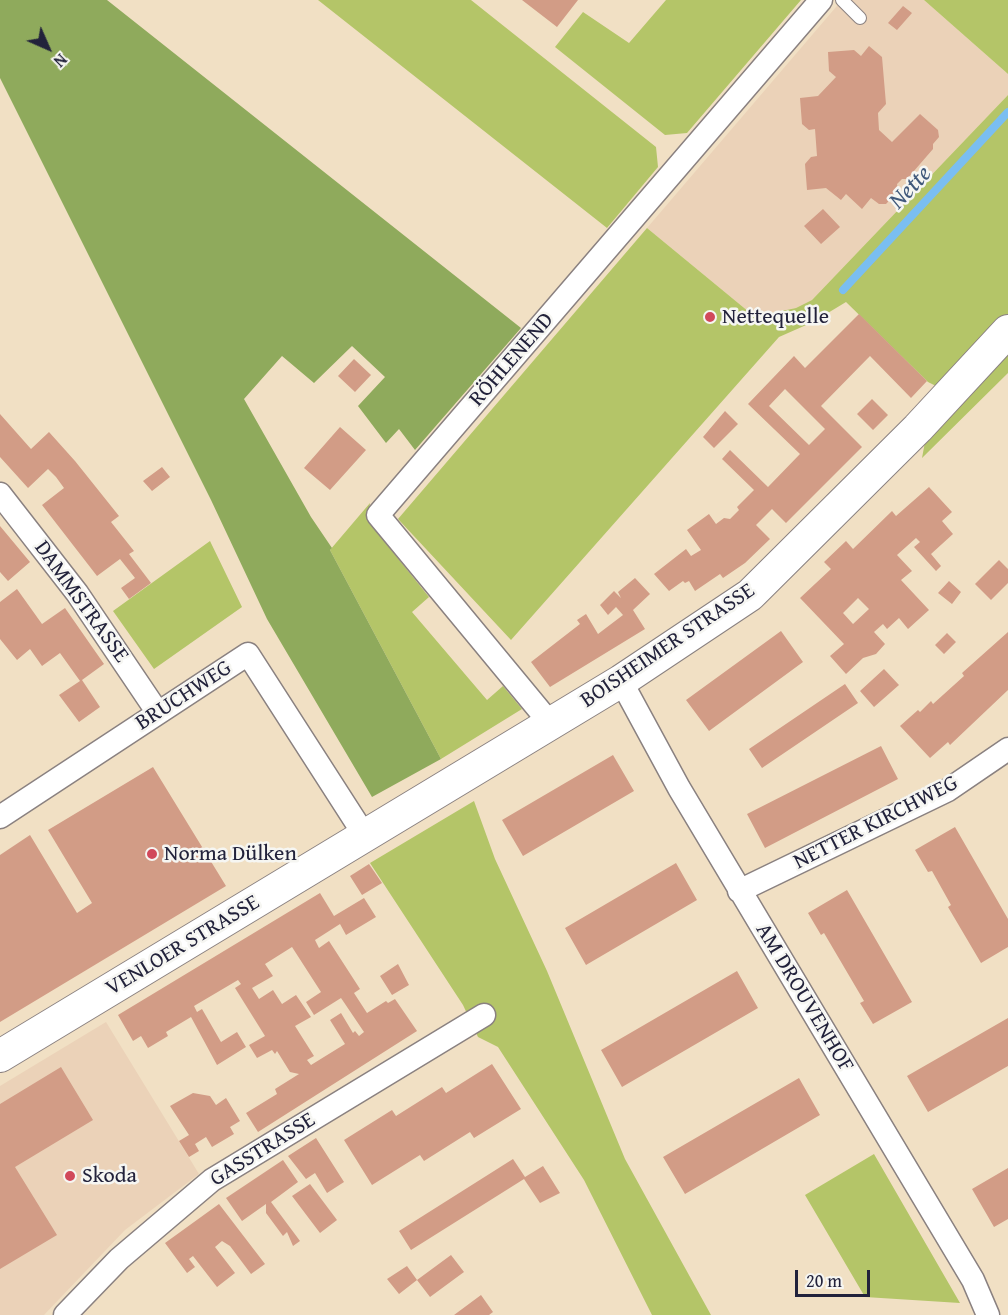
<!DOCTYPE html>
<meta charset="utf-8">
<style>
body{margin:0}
#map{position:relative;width:1008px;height:1315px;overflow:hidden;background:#f1e0c4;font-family:"Gentium Book Plus",serif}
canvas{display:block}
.north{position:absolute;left:18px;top:18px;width:60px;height:60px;-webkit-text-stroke:4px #f6f6f2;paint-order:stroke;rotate:135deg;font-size:16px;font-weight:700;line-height:24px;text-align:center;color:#22223b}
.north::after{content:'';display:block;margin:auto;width:21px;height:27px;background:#22223b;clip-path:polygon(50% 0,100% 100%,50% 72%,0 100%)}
.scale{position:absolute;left:795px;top:1270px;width:75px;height:27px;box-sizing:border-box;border:3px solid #22223b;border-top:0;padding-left:8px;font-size:18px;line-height:21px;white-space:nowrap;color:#22223b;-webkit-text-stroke:4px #f6f6f2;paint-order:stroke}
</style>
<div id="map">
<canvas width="1008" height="1315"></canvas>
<div class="north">N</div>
<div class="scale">20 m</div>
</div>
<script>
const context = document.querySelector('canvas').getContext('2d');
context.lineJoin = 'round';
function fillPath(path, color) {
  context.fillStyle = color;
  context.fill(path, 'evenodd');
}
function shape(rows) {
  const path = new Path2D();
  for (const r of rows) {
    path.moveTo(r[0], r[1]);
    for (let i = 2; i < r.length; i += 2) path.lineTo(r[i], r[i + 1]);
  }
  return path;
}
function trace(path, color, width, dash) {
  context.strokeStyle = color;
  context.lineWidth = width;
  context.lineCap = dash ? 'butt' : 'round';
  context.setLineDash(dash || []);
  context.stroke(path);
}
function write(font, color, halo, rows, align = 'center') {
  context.font = font + ' "Gentium Book Plus",serif';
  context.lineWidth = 5;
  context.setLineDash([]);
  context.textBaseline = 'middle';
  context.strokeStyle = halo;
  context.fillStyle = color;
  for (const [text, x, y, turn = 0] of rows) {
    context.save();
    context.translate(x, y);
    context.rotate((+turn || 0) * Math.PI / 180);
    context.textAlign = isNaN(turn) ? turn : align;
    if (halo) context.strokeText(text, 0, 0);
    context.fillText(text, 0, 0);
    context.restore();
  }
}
const built = shape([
 [842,0,924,0,1008,74,1008,95,812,300,796,308,772,313,749,312,647,228],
 [106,1022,199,1174,125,1230,44,1315,0,1315,0,1086]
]);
const green = shape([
 [318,0,471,0,656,147,658,167,607,228],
 [666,0,801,0,687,133,665,135,555,47,583,12,629,43],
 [924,0,1008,0,1008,74],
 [1008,95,1008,316,940,388,928,382,846,302,813,322,779,337,511,640,398,519,647,228,749,312,772,313,796,308,812,300],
 [1008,351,1008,373,922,458,925,442],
 [370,503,368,521,429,597,412,612,487,700,503,686,522,709,441,759,330,550],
 [210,541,242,607,154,669,113,611],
 [474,801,495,859,547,971,625,1159,711,1315,652,1315,584,1180,498,1047,478,1037,463,1005,370,863],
 [874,1154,960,1303,865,1297,805,1195]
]);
const forest = shape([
 [0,0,107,0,521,328,415,450,399,429,386,443,358,406,385,377,352,346,314,383,282,356,244,399,311,517,332,548,330,550,441,759,372,797,267,619,211,500,0,78]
]);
const stream = shape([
 [843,290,1008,112]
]);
const building = shape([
 [522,0,578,0,557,27],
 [903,6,912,13,897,30,888,23],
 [869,46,882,57,886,104,878,113,879,130,892,142,920,114,938,130,939,137,933,144,933,149,907,179,902,179,897,184,898,191,886,204,879,204,871,198,862,209,846,194,841,200,826,188,807,190,805,164,811,157,817,156,815,129,809,130,802,124,800,98,818,96,836,77,829,71,828,52,854,50,861,56],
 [823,209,840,227,821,244,804,226],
 [859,314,927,381,911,398,870,356,821,406,862,447,786,523,772,509,756,525,770,539,745,563,723,578,720,574,695,591,689,581,685,583,683,581,669,591,654,574,686,549,691,556,701,550,687,530,709,514,716,524,724,518,730,519,739,510,737,507,754,490,722,459,730,450,768,487,800,454,748,404,794,356,805,368],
 [785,389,825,429,809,445,769,406],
 [354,359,371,375,355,392,338,376],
 [872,399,888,415,873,430,857,414],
 [725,411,738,424,714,448,703,437],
 [0,414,31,449,49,432,75,461,119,516,111,522,134,551,129,554,151,583,129,599,121,588,135,578,120,559,97,576,42,505,64,488,56,477,48,469,28,488,0,457],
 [340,427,366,450,330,490,304,468],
 [162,467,170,477,152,491,143,481],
 [929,487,952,512,942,521,953,534,931,554,941,566,936,571,914,547,920,542,916,538,897,555,912,571,901,580,929,610,908,629,899,618,887,629,883,624,874,632,885,644,876,654,863,658,846,674,830,656,844,644,800,598,831,569,824,562,846,541,853,549,892,511,896,516],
 [858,598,869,609,853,624,843,613],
 [0,526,30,562,8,581,0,572],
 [999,560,1008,569,1008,583,991,600,975,584],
 [635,578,650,594,633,610,645,629,550,687,531,662,580,624,577,620,586,614,598,634,623,615,616,607,608,615,600,605,614,591,621,598,618,592],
 [949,581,961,592,952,604,938,593],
 [17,589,42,624,65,608,104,664,82,680,100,707,79,722,59,695,80,681,60,653,42,666,30,649,17,660,0,639,0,602],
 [781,631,803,662,709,731,686,700],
 [1008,632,1008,690,950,745,948,742,930,758,900,726,918,710,920,712,931,701,933,704,964,676,962,673],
 [947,633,956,642,944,654,935,645],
 [884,669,899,685,874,707,860,691],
 [845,684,858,703,762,768,749,749],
 [881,746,898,779,765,848,747,814],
 [613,755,634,791,523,856,502,820],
 [153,767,226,886,0,1022,0,855,30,835,77,913,92,903,48,830],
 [955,827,1008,919,1008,947,981,963,948,907,951,905,932,871,928,872,915,850],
 [676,863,697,900,586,965,565,928],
 [369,864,382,883,362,895,350,876],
 [847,890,912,1002,873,1024,860,1003,864,1001,824,933,821,935,808,913],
 [320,893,334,916,364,898,376,917,346,935,340,924,315,940,319,948,329,941,360,989,354,993,367,1013,386,1001,388,1003,395,999,417,1031,258,1132,246,1113,277,1094,275,1089,299,1074,290,1072,277,1051,275,1054,272,1050,257,1058,249,1045,265,1036,235,988,241,984,238,980,194,1006,197,1012,202,1009,221,1042,237,1032,246,1047,217,1065,191,1017,166,1032,168,1036,148,1048,141,1036,133,1041,118,1015],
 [292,947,321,992,306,1002,314,1015,341,998,364,1032,359,1036,355,1031,353,1033,341,1013,330,1020,345,1044,311,1065,307,1060,314,1056,295,1026,311,1017,296,995,282,1004,273,990,259,999,252,988,273,976,265,964],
 [398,964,409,985,392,995,380,976],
 [737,971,758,1008,622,1087,601,1050],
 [1008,1018,1008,1066,928,1112,907,1076],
 [492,1064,521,1109,474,1138,470,1132,424,1161,420,1155,372,1185,344,1140,392,1110,396,1116,442,1087,446,1093],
 [61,1067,93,1120,15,1167,57,1235,0,1269,0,1104],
 [799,1078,820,1115,685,1194,663,1157],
 [193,1093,210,1096,216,1105,226,1098,240,1121,230,1127,234,1134,212,1147,206,1137,195,1144,199,1151,189,1157,179,1141,189,1135,170,1106],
 [316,1138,344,1182,327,1193,315,1173,306,1179,288,1156],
 [513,1159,525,1177,543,1166,560,1193,540,1203,524,1179,411,1250,399,1231],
 [283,1160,298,1182,271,1202,300,1241,293,1246,287,1232,283,1236,266,1213,266,1204,242,1221,226,1198],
 [1008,1168,1008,1219,994,1227,972,1189],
 [310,1184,337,1220,320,1233,292,1196],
 [219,1204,265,1264,251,1274,230,1246,222,1241,215,1247,235,1273,217,1287,193,1256,189,1259,195,1267,187,1273,165,1243],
 [451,1255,464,1272,430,1297,417,1280],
 [407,1266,417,1280,399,1294,387,1279],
 [481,1295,493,1312,489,1315,454,1315]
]);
const service = shape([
 [842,0,860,18]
]);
const minor = shape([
 [0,494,77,593,158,713],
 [621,681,679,788,973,1280,988,1315],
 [550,723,378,515,821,0],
 [0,817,248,654,365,836],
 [739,891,948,790,1008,749],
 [65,1315,119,1259,212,1180,484,1015]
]);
const secondary = shape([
 [0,1056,621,681,750,595,918,428,1008,331]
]);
const markers = [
 [710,317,6,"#d1495b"],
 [152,854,6,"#d1495b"],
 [70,1176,6,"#d1495b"]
];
const poiNames = [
 ["Nettequelle",722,317],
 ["Norma Dülken",164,854],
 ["Skoda",82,1176]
];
const streetNames = [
 ["RÖHLENEND",512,360,-49],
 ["DAMMSTRASSE",81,602,54],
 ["BOISHEIMER STRASSE",668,646,-34],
 ["BRUCHWEG",184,696,-33],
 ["NETTER KIRCHWEG",876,823,-27],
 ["VENLOER STRASSE",183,946,-31],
 ["AM DROUVENHOF",804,998,59],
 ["GASSTRASSE",263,1150,-32]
];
const waterNames = [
 ["Nette",911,188,-47]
];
fillPath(built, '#ebd2b8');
fillPath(green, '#b4c568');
fillPath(forest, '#8faa5c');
trace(stream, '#7abef1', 8);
fillPath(building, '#d29c86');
trace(service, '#8a8180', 14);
trace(minor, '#8a8180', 25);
trace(secondary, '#8a8180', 34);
trace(service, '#fff', 12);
trace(minor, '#fff', 22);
trace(secondary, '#fff', 32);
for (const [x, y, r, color] of markers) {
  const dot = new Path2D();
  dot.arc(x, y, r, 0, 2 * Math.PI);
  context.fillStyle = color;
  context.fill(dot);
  trace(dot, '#f6f6f2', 2);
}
write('22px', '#22223b', '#f6f6f2', poiNames, 'left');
write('22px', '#22223b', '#f6f6f2', streetNames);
write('italic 24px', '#41597b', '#f6f6f2', waterNames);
</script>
